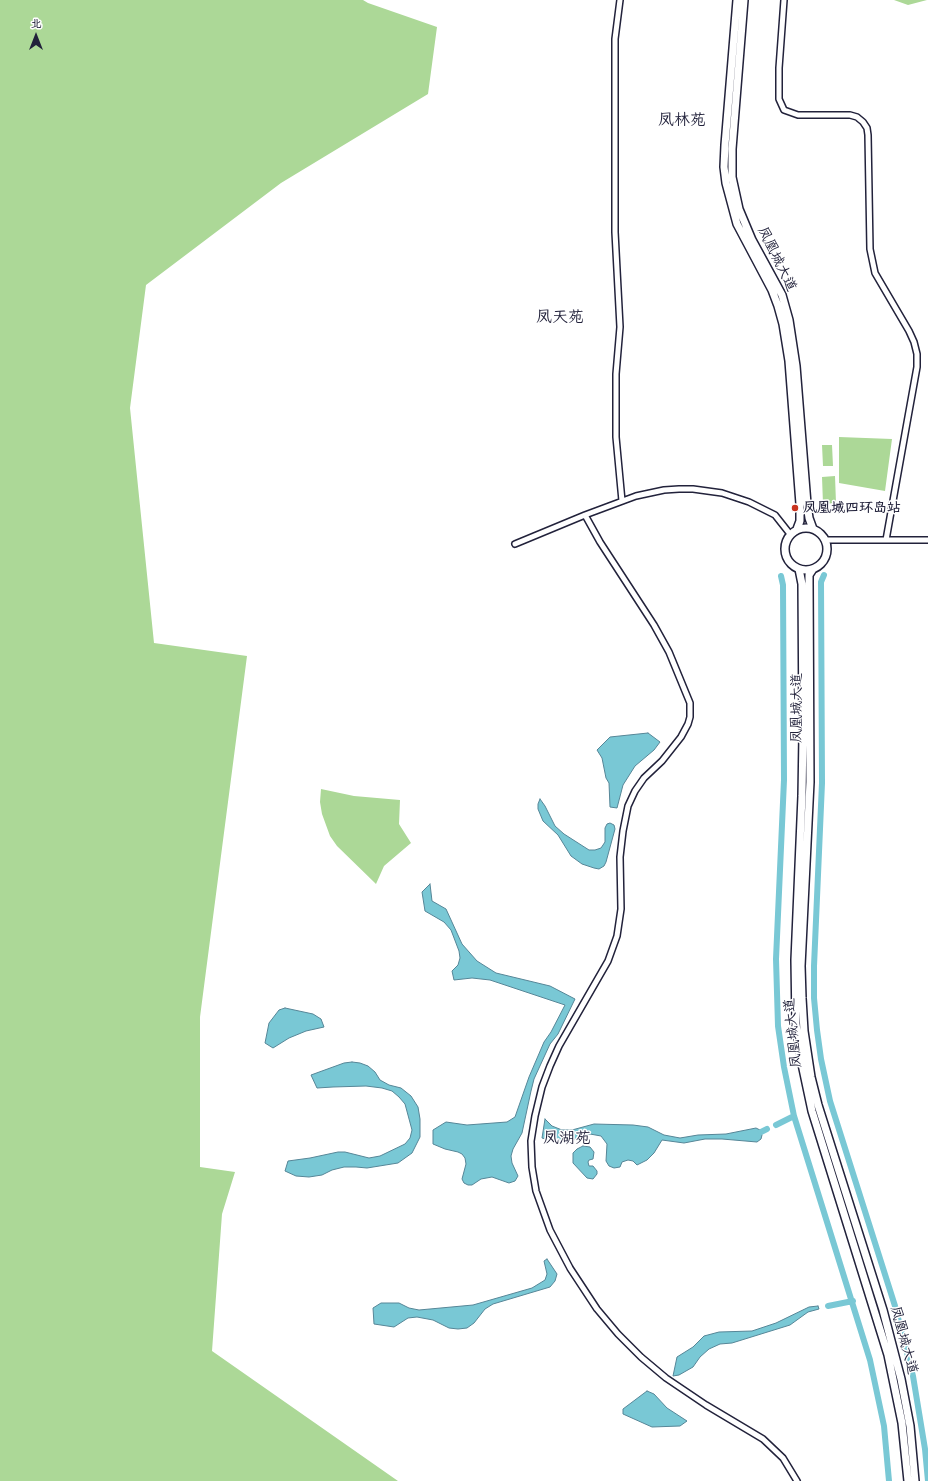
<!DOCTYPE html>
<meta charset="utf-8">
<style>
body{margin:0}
#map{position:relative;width:928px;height:1481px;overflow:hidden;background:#fff;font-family:"Comic Neue","LXGW WenKai TC",sans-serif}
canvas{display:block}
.north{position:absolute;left:16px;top:16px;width:40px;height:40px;-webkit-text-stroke:3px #fff;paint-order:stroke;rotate:0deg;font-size:11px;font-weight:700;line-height:16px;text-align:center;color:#22223b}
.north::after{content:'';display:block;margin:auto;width:14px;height:18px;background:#22223b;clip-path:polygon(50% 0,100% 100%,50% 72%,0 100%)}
</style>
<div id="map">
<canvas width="928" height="1481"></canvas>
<div class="north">北</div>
</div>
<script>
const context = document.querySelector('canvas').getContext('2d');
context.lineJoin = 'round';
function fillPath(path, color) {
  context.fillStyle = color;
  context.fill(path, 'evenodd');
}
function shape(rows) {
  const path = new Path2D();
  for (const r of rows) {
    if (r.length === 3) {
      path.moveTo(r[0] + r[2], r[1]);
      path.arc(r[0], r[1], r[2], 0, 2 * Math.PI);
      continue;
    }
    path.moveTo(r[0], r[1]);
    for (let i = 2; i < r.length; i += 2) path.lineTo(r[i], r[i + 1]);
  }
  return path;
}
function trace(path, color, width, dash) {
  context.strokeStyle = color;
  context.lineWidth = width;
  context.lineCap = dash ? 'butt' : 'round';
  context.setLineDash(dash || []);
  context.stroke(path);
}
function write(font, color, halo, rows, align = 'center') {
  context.font = font + ' "Comic Neue","LXGW WenKai TC",sans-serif';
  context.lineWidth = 3;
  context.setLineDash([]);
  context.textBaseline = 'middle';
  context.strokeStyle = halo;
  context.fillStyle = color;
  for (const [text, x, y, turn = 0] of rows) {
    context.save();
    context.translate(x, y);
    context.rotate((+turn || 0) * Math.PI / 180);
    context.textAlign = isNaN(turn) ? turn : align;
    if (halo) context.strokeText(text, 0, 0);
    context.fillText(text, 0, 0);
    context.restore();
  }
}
const green = shape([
 [0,0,363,0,368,3,437,27,428,94,281,183,146,285,130,408,154,643,247,656,200,1017,200,1167,235,1172,222,1214,212,1351,398,1481,0,1481],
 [894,0,927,0,908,5],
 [839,437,892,439,885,491,839,483],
 [822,445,832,445,833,466,823,466],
 [835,476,836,503,823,504,822,477],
 [321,789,354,796,400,800,399,824,411,843,384,866,376,884,337,846,330,836,322,814,320,802]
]);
const water = shape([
 [648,733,660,742,654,750,635,766,623,785,617,808,610,807,609,783,606,778,602,758,597,750,610,737,648,733],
 [540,799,545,806,555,826,564,834,589,850,595,850,601,848,605,842,605,828,607,824,610,823,614,825,615,829,606,862,604,866,599,869,594,868,582,864,571,856,558,835,543,821,538,809,538,804,540,799],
 [430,884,432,901,446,909,462,944,477,961,496,973,550,986,575,999,558,1034,550,1044,534,1079,531,1091,522,1133,513,1149,511,1156,512,1163,518,1176,515,1181,509,1183,492,1177,481,1179,472,1185,468,1185,464,1183,462,1179,466,1164,465,1158,462,1154,458,1152,445,1149,433,1144,433,1130,446,1122,467,1125,507,1122,515,1117,529,1077,544,1042,551,1032,565,1005,490,980,472,978,454,980,452,971,458,965,460,958,459,951,451,930,444,922,425,911,422,892,430,884],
 [285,1008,313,1014,321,1019,324,1027,306,1031,289,1038,273,1048,265,1043,269,1023,279,1010,285,1008],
 [352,1062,360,1063,368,1066,375,1072,380,1080,389,1085,401,1088,411,1096,418,1107,420,1119,420,1137,412,1153,398,1163,367,1168,356,1167,344,1167,332,1170,322,1175,309,1177,296,1176,285,1171,288,1161,310,1158,338,1152,345,1152,369,1158,380,1156,405,1144,410,1138,412,1130,405,1104,399,1097,392,1091,382,1088,366,1086,333,1087,317,1088,311,1075,344,1063,352,1062],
 [545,1119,552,1126,562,1130,572,1130,594,1124,633,1125,648,1127,664,1135,680,1138,698,1135,726,1134,756,1128,760,1130,762,1135,761,1139,757,1142,722,1139,705,1139,684,1143,662,1140,654,1153,647,1160,637,1165,633,1161,628,1160,622,1162,620,1167,614,1168,609,1166,606,1161,607,1144,601,1136,590,1134,571,1141,556,1142,542,1138,545,1119],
 [583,1146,590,1147,594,1152,593,1159,589,1160,588,1162,589,1166,593,1166,597,1171,597,1174,593,1179,587,1178,573,1163,573,1153,577,1149,583,1146],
 [547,1259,557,1274,555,1281,550,1287,493,1304,485,1309,474,1323,467,1328,458,1329,449,1328,433,1320,417,1317,408,1318,394,1327,374,1324,373,1308,381,1303,399,1303,409,1308,419,1310,473,1305,532,1288,545,1280,547,1274,544,1261,547,1259],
 [818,1306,819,1309,808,1312,790,1325,732,1343,720,1344,709,1349,700,1357,693,1367,679,1375,673,1376,677,1357,693,1347,704,1336,719,1332,752,1331,776,1323,809,1307,818,1306],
 [647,1391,654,1394,667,1408,687,1421,680,1426,652,1427,623,1414,623,1409,647,1391]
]);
const canal = shape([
 [824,575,821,582,822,783,814,966,814,998,817,1030,821,1059,830,1101,895,1306,913,1376,925,1449,928,1481],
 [781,576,783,585,784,780,776,959,778,1026,784,1067,794,1116,870,1360,884,1426,889,1481],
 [776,1125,794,1116],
 [761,1132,767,1129],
 [828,1306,853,1301]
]);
const street = shape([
 [620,0,615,39,615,232,620,327,616,374,616,437,622,501],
 [784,0,779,68,779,99,784,110,798,115,850,115,857,117,863,122,867,128,868,135,870,249,875,273,909,331,914,342,917,354,917,367,908,417,886,540],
 [585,515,600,542,654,625,669,652,690,703,690,717,688,724,681,737,662,761,644,778,635,791,628,806,623,831,620,857,621,909,617,936,608,961,559,1046,550,1066,542,1087,535,1116,531,1141,532,1167,536,1191,550,1230,570,1268,597,1309,618,1334,641,1357,666,1378,706,1405,763,1439,783,1458,797,1481],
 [825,540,928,540],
 [515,544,585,515,636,496,664,490,679,489,693,489,722,493,749,502,775,515,790,534]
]);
const secondary = shape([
 [737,0,725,145,724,167,726,183,737,224,772,290,778,306,783,324,789,361,800,504,800,521,797,529],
 [744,0,732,149,732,177,739,209,752,240,782,295,789,320,796,366,807,504,809,518,813,529],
 [806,549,21],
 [799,569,802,584,803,734,802,796,795,960,796,1024,802,1064,812,1111,888,1355,902,1423,908,1481],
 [813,569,809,575,809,581,810,782,801,966,802,998,804,1031,811,1077,818,1105,883,1310,901,1379,910,1426,915,1481]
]);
const markers = [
 [795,508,4,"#c8321e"]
];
const streetNames = [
 ["凤凰城大道",777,259,64],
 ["凤凰城大道",797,708,-90],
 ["凤凰城大道",793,1033,-96],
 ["凤凰城大道",904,1340,75]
];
const poiNames = [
 ["凤凰城四环岛站",803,508]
];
const quarterNames = [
 ["凤林苑",682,120],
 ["凤天苑",560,317],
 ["凤湖苑",567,1138]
];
fillPath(green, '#acd897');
fillPath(water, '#79c8d5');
trace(water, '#568697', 1);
trace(canal, '#79c8d5', 6);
trace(street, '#22223b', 8);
trace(secondary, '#22223b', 10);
trace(street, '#fff', 5);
trace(secondary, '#fff', 7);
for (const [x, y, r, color] of markers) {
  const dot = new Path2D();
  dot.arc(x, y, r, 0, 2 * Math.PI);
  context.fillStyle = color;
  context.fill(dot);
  trace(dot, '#fff', 1.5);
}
write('14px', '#22223b', '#fff', streetNames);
write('bold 14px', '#22223b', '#fff', poiNames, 'left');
write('16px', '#22223b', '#fff', quarterNames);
</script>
